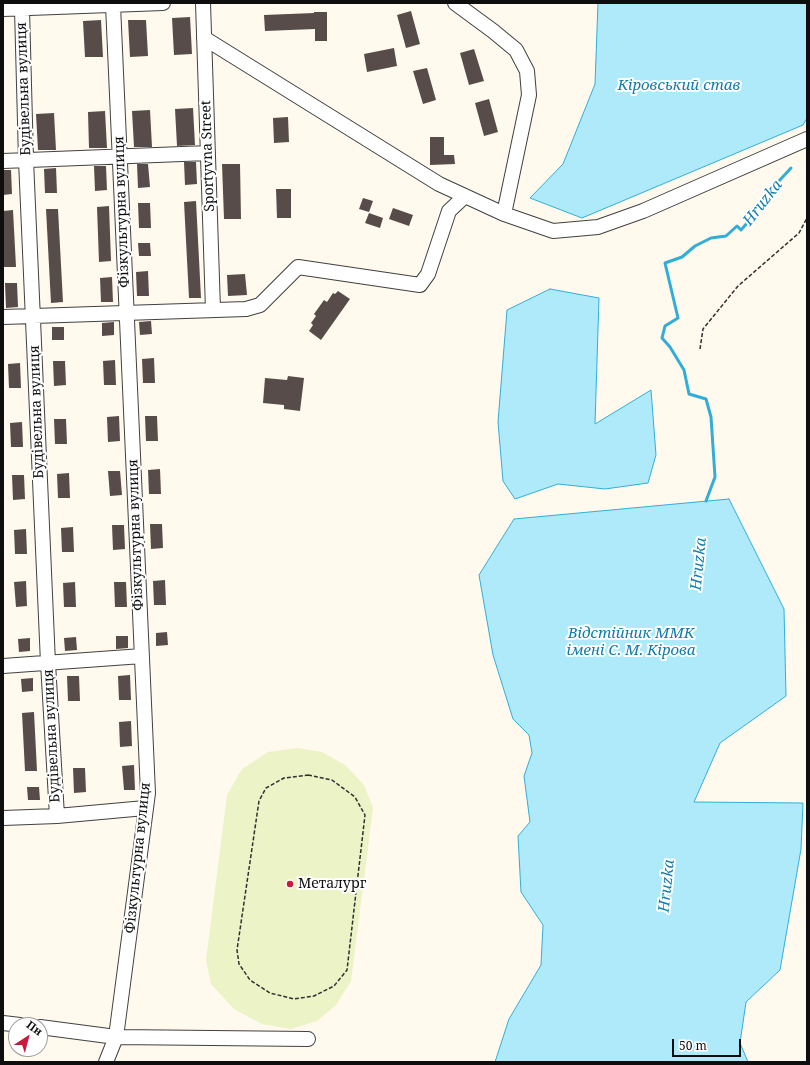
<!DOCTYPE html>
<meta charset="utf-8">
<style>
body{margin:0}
#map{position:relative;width:810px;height:1065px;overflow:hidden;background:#fff9ee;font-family:"Noto Serif",serif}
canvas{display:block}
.frame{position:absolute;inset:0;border:4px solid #0e0e0e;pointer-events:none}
.north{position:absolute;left:8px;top:1017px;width:40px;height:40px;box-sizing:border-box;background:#fff;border:1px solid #9f9f9f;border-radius:50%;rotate:36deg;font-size:11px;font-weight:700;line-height:16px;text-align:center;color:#0e0e0e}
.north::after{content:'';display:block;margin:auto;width:14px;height:18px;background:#c91a3d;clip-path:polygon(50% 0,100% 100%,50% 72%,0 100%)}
.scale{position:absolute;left:672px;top:1039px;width:69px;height:18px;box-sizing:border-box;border:2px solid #0e0e0e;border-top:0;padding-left:5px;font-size:12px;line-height:14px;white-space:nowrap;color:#0e0e0e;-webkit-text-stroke:3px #fff;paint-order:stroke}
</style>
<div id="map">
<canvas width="810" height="1065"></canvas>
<div class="frame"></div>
<div class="north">Пн</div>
<div class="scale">50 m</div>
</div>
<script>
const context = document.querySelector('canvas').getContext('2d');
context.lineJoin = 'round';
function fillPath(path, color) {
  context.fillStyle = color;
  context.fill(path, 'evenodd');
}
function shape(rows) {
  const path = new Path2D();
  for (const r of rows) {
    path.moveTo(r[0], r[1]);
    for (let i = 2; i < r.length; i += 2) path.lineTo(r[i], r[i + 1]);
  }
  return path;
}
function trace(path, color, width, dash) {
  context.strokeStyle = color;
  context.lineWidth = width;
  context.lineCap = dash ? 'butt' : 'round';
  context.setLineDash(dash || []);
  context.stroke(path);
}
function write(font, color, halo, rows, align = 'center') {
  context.font = font + ' "Noto Serif",serif';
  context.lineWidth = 4;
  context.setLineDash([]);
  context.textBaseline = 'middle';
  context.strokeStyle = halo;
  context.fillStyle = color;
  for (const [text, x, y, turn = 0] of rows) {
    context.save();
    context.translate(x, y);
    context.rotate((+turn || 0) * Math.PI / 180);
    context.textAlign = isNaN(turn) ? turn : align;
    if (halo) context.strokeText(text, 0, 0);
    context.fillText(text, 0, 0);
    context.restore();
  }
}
const pitch = shape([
 [298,748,322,752,345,765,364,785,373,808,351,981,336,1005,317,1021,291,1029,262,1024,234,1009,211,984,206,960,227,795,242,769,268,752]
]);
const water = shape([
 [598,3,807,3,807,118,803,125,582,218,530,198,563,164,595,84,598,3],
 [550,289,599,298,595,424,651,390,656,455,648,483,605,489,558,484,515,499,503,481,498,422,507,310,550,289],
 [729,499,784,609,786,696,720,743,694,802,803,803,801,849,780,970,746,1002,740,1043,748,1062,495,1062,509,1019,541,965,543,925,521,892,518,836,530,822,524,776,532,753,529,735,513,719,493,655,479,575,514,519,729,499]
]);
const stream = shape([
 [706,501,715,477,711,417,706,399,689,394,684,370,670,347,662,338,665,326,678,318,665,263,682,257,695,246,711,238,726,236,737,226,741,230,748,222,753,209,791,168]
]);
const building = shape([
 [411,11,420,44,406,48,397,15],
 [314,12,327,12,327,41,315,41,315,29,265,31,264,15,314,13],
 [190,17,192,54,174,55,172,18],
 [101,20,103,57,85,57,83,21],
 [128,20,146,20,148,56,130,57],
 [394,48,397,66,367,72,364,54],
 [474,49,484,81,469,85,460,53],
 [427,68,436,100,423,104,413,71],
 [489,99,498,132,484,136,475,103],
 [193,108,195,145,177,146,175,109],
 [150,110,152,147,134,147,132,111],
 [105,111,107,148,89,148,88,112],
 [54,113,56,150,38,150,36,114],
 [288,117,289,142,274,143,273,118],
 [430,137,444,137,444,155,454,155,455,164,430,165],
 [184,162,196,162,197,184,185,185],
 [137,164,148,164,150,187,138,188],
 [222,164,240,164,241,219,224,219],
 [94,166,106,166,107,190,95,191],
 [56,168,57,193,45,193,44,169],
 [3,170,11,170,12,194,3,195],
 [276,189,291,189,291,218,277,218],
 [363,198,373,201,369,212,359,209],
 [196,201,201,298,189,298,184,202],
 [138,203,150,203,151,228,139,228],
 [109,206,111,261,99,262,97,207],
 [393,208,413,215,409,226,389,219],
 [46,209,58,209,63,302,51,303],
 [13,210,16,267,4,267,3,211],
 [369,213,383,218,380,228,365,223],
 [138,243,150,243,151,256,139,256],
 [148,271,149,296,137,296,136,272],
 [245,274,247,295,228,296,227,275],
 [112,277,113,302,101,302,100,278],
 [5,283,17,283,18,307,6,308],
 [338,291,350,299,321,340,309,331,313,325,311,323,316,316,314,314,324,300,327,302,333,293,335,294],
 [151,321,152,334,140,335,139,322],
 [114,322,114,335,102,336,102,323],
 [52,327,64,327,64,340,52,340],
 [154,358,155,383,143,383,142,359],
 [115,360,116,385,104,385,103,361],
 [53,361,65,361,66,385,54,386],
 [20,363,21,388,9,388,8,364],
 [288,376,304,378,300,411,284,409,284,405,263,403,265,378,287,380],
 [119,416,120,441,108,442,107,417],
 [145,416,157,416,158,441,146,441],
 [54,419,66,419,67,444,55,444],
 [22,422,23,447,11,447,10,423],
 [160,469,161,494,149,494,148,470],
 [108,471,120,471,122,495,110,496],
 [69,473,70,498,58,498,57,474],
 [12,475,24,475,25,499,13,500],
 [150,524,162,524,163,548,151,549],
 [112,525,124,525,125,549,113,550],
 [73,527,74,552,62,552,61,528],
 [26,529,27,554,15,554,14,530],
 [165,580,166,605,154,605,153,581],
 [26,581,27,606,16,607,14,582],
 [75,582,76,607,64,607,63,583],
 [114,582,126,582,127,607,115,607],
 [167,632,168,645,156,646,156,633],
 [116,636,128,636,128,648,116,649],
 [76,637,77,650,65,651,64,638],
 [30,638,30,651,19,652,18,639],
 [130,675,131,700,119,700,118,676],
 [67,676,79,676,80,701,68,701],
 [33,678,33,691,22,692,21,679],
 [34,712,37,771,25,771,22,713],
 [131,721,132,746,120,747,119,722],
 [134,765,135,790,124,790,122,766],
 [73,768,85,768,86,792,74,793],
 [27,787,39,787,40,800,28,800]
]);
const path = shape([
 [700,349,703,329,738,286,799,233,807,218],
 [308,775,332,780,355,797,365,815,347,970,334,986,314,996,294,999,270,993,250,980,239,964,237,950,259,801,266,788,284,778,308,775]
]);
const minor = shape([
 [203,3,213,310],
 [455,3,493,31,516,50,527,71,529,95,504,214,553,231,598,227,643,211,807,139],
 [3,9,163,3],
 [22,9,26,160,48,663,57,816],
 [204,38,439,184,504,214],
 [3,161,208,153],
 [3,317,246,309,260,305,298,267,420,285,428,274,449,211,465,196],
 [3,666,142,656],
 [3,818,57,816,145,808],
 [3,1023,20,1025],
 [40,1027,116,1037,308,1039],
 [106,1062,116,1037,148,793,113,5]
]);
const markers = [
 [290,884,4,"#c91a3d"]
];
const streetNames = [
 ["Будівельна вулиця",24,89,-92],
 ["Sportyvna Street",208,156,-92],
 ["Фiзкультурна вулиця",122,212,-92],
 ["Будівельна вулиця",37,412,-92],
 ["Фiзкультурна вулиця",136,535,-92],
 ["Будівельна вулиця",52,736,-93],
 ["Фiзкультурна вулиця",138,858,-84]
];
const poiNames = [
 ["Металург",298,884]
];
const waterNames = [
 ["Кіровський став",679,86],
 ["Hruzka",763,203,-52],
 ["Hruzka",699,564,-84],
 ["Відстійник ММК",631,634],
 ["імені С. М. Кірова",631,651],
 ["Hruzka",667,886,-84]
];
fillPath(pitch, '#ebf3c7');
fillPath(water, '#afeafb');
trace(water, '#30aed8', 1);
trace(stream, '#30aed8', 3);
fillPath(building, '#574c49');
trace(minor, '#414141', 16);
trace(path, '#303030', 1.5, [4, 2]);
trace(minor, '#fff', 14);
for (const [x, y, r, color] of markers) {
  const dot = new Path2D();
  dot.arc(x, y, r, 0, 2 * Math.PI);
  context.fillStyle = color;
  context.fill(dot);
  trace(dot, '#fff', 1.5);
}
write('14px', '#0e0e0e', '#fff', streetNames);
write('14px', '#0e0e0e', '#fff', poiNames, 'left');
write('italic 15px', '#0d7daa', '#fff', waterNames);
</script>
